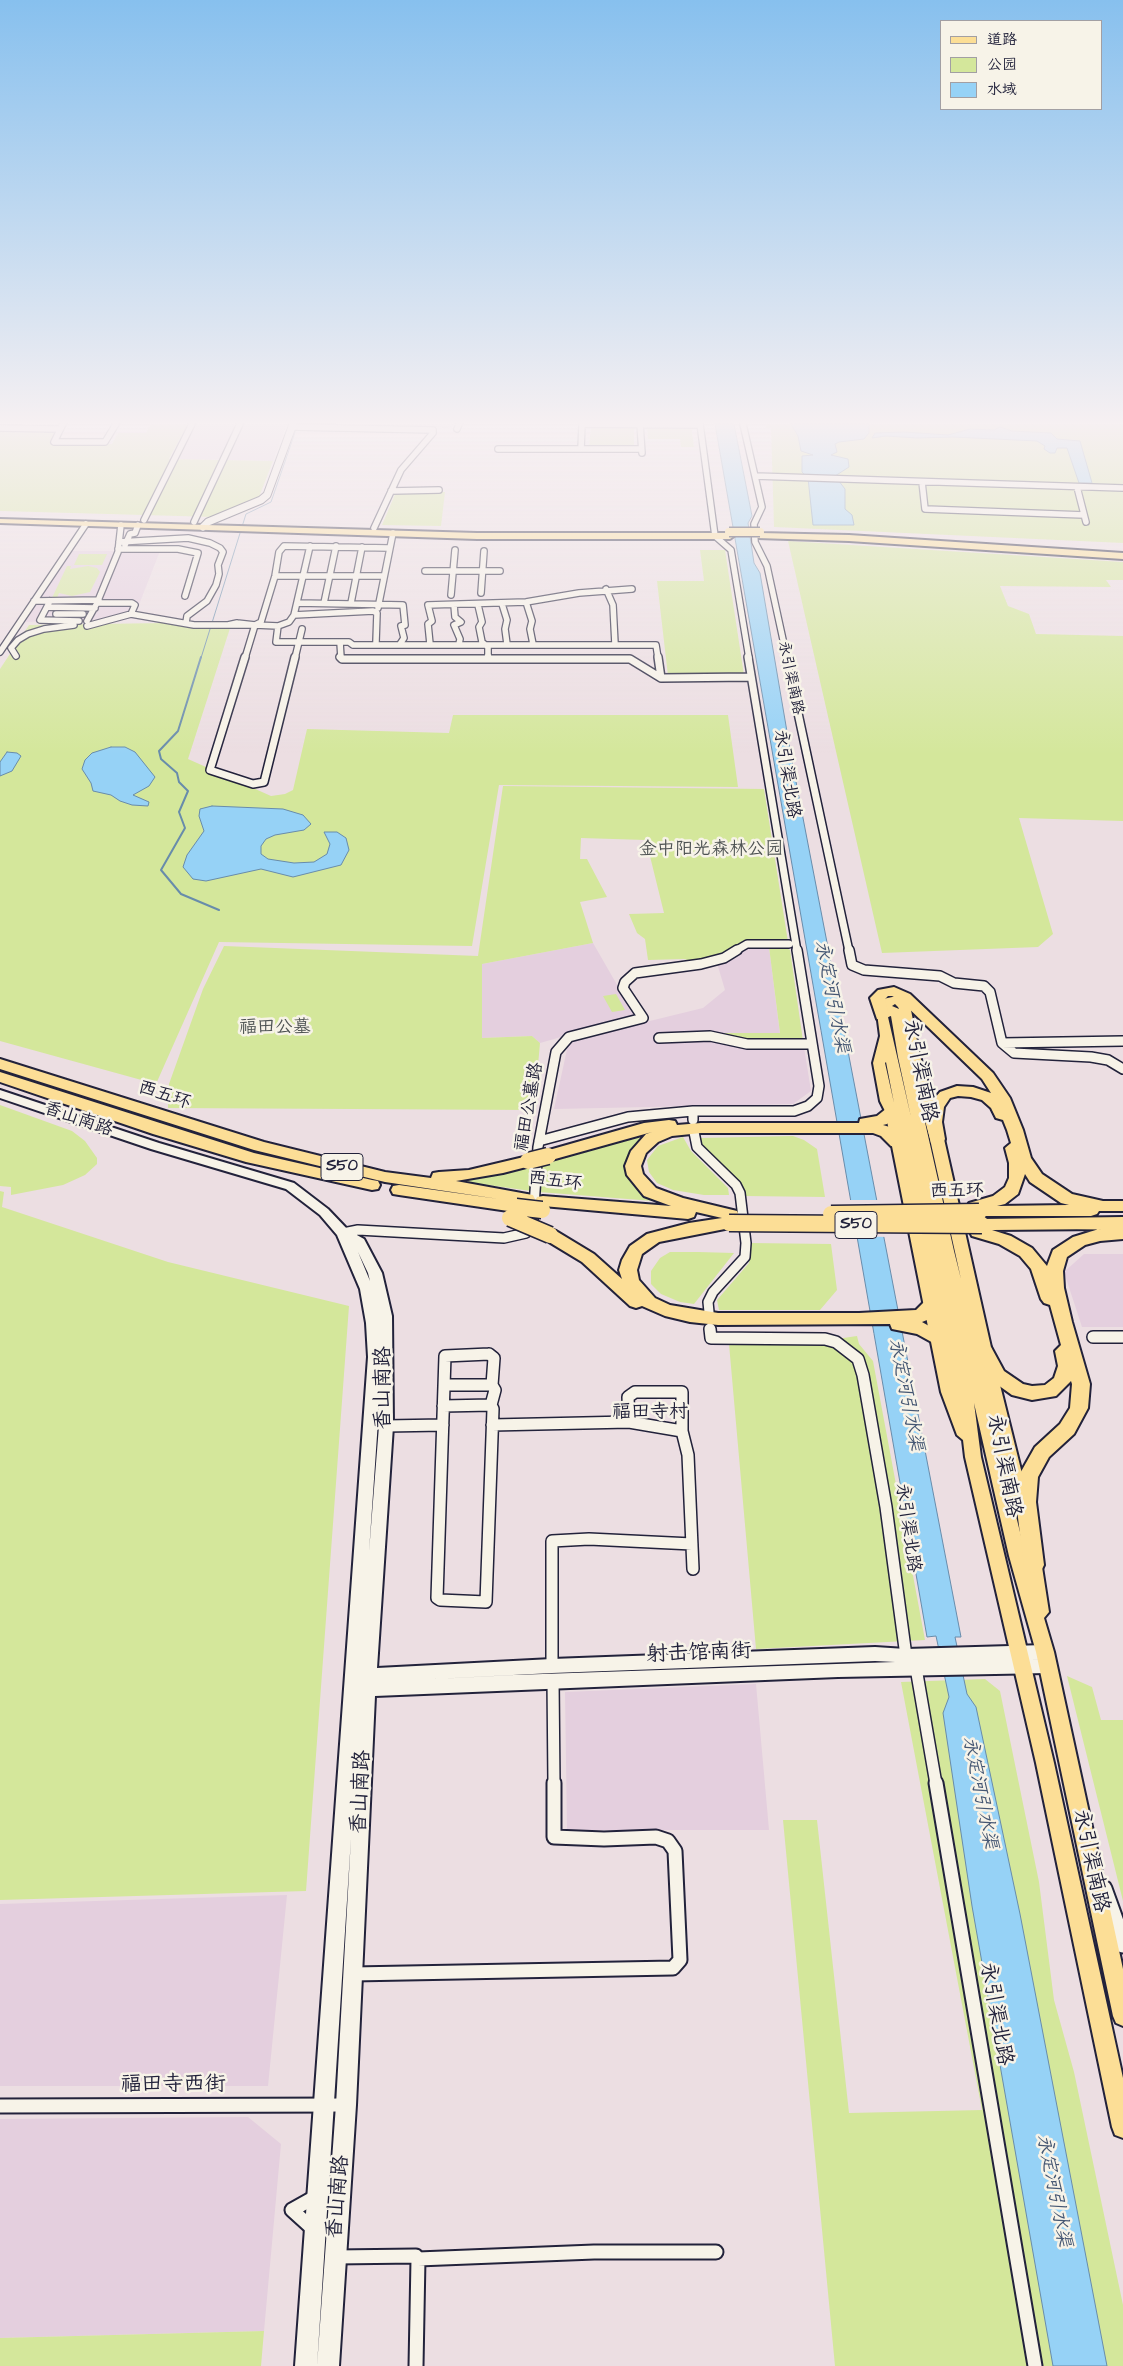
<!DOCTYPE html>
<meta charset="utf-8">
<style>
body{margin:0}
#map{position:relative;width:1123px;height:2366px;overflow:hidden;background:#ecdee2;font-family:"Architects Daughter","LXGW WenKai TC",sans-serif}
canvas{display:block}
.legend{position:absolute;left:940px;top:20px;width:162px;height:90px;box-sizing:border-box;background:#f7f3e8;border:1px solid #a29fa3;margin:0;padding:6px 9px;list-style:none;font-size:15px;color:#22223b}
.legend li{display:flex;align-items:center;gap:10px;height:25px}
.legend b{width:25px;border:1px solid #a29fa3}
</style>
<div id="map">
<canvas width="1123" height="2366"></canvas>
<ul class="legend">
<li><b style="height:6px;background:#fcde96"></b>道路</li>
<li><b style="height:14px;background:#d4e79b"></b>公园</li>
<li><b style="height:14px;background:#96d2f6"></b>水域</li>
</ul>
</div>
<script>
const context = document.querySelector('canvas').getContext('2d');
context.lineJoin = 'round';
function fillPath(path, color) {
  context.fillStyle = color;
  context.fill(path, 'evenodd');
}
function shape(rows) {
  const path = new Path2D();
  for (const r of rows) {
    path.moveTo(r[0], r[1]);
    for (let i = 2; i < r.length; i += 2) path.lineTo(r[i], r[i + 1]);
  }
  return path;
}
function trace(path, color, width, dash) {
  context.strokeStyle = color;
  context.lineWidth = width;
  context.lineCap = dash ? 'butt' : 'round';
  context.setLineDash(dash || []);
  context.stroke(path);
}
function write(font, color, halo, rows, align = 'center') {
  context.font = font + ' "Architects Daughter","LXGW WenKai TC",sans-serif';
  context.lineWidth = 5;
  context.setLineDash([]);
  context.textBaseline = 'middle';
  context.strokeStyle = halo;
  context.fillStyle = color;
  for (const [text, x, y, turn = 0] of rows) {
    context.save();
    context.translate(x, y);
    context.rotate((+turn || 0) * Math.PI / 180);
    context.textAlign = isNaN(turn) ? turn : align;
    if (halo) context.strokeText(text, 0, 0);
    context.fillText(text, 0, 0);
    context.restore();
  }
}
const built = shape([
 [195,424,287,424,273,461,178,459],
 [304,424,454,424,452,428,303,426],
 [70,551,160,551,137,610,98,620,25,622],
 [593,943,635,1016,540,1043,532,1036,482,1038,482,964],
 [769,947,780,1034,722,1034,803,1041,811,1091,793,1104,554,1109,568,1045,576,1039,703,1008,725,990,717,963,748,948],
 [1084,1254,1123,1254,1123,1327,1082,1327,1064,1272],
 [756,1684,769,1830,567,1830,565,1692],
 [287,1895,268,2086,0,2086,0,1904],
 [248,2117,281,2144,264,2331,0,2338,0,2119]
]);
const green = shape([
 [151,424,188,424,169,459,273,461,259,497,214,517,0,511,0,432,56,433,51,443,112,444,118,433,146,433],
 [765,424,1123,424,1123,543,774,527,771,428,766,428],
 [647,425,691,425,694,447,681,447,680,439,648,439],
 [634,426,634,448,589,447,591,427],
 [396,492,445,492,441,526,382,525],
 [788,541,1123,562,1123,580,1106,580,1111,587,1000,586,1008,606,1029,614,1036,634,1123,636,1123,821,1019,818,1053,934,1038,947,882,953],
 [700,550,725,550,744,675,668,676,657,581,704,581],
 [79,554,107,554,102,565,74,565],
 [67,566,71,566,70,569,88,566,97,568,100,572,90,592,72,596,59,593,56,600,51,600],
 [232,622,188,759,271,796,285,794,293,790,307,729,449,733,453,715,728,715,738,787,499,785,472,946,219,942,156,1084,0,1041,0,669,29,625],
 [503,786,764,789,788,942,743,943,723,956,699,963,684,959,648,960,645,939,637,933,629,914,664,913,646,840,581,838,580,859,587,859,607,897,580,902,593,943,482,964,482,1038,532,1036,540,1043,534,1110,168,1108,169,1084,203,989,224,946,478,956],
 [769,947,784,947,790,950,803,1041,746,1040,720,1033,780,1033],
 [616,994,625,1010,612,1012,603,996],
 [0,1105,72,1131,85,1141,97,1158,97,1164,85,1175,63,1185,11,1195,11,1187,0,1186],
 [646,1132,648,1135,630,1151,627,1168,639,1190,653,1201,539,1192,543,1160],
 [793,1136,804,1140,817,1149,825,1197,745,1196,742,1187,701,1146,700,1138],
 [683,1137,691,1151,728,1188,729,1195,704,1195,673,1190,657,1183,649,1172,647,1160,658,1146],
 [531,1163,531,1191,452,1180],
 [0,1191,4,1192,2,1207,168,1262,349,1306,306,1891,0,1900],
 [749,1243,831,1244,837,1290,820,1310,719,1310,717,1300,749,1263],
 [670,1252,698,1252,734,1253,694,1304,680,1302,661,1294,651,1284,651,1271,660,1258],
 [857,1336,859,1344,873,1361,925,1640,756,1649,729,1344,816,1342],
 [1067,1676,1092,1687,1101,1720,1123,1720,1123,1901],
 [985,1679,1000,1691,1039,1882,1054,2000,1074,2072,1123,2305,1123,2366,835,2366,783,1820,817,1820,849,2113,982,2110,901,1682],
 [264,2331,261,2366,0,2366,0,2338]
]);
const water = shape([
 [715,424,734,424,752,516,748,523,754,563,760,573,792,761,961,1637,955,1637,967,1694,976,1707,1020,1914,1107,2366,1053,2366,972,1906,943,1713,949,1697,936,1636,927,1637,715,424],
 [791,424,869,424,869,433,864,439,839,442,835,444,837,452,831,455,848,459,849,467,835,476,845,489,845,509,852,515,854,525,813,525,808,478,802,472,802,456,813,455,801,451,798,436,791,424],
 [1000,427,1012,431,1051,433,1057,439,1080,441,1092,483,1079,483,1067,448,1057,448,1055,453,1050,453,1044,449,1045,446,1037,441,953,437,917,438,886,436,872,438,875,433,904,432,948,435,970,429,994,430,1000,427],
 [111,747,125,747,135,752,155,777,149,786,133,795,149,802,148,806,132,805,120,801,111,795,93,791,91,783,82,769,85,760,92,753,111,747],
 [7,752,17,753,21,756,12,771,0,776,0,762,7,752],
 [212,806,283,809,303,815,311,824,304,830,275,835,266,839,261,846,261,854,268,859,294,863,314,862,327,854,330,844,324,832,337,832,346,838,349,850,341,865,293,877,261,869,206,881,193,879,183,867,187,855,204,831,199,816,200,809,212,806]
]);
const pier = shape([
 [846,1200,880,1200,887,1237,853,1236]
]);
const streamFar1 = shape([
 [201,658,246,514,271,502,298,424]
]);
const stream = shape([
 [201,657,178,731,159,751,161,759,177,773,179,782,188,791,179,812,185,828,161,870,181,894,219,910]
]);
const minorFar4 = shape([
 [63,424,54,442,105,442,116,424],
 [582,424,700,425],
 [640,424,642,453],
 [700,424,715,536,731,550,749,658],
 [743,424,762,507,754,524,755,542,767,566,787,658],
 [292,427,433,430,433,433,401,470,374,528],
 [0,428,59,429],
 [457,429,459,424],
 [498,449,641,449],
 [581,449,582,424],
 [755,476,1123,488],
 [922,482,925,509,1084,515],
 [1077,487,1086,522],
 [391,491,439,490],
 [144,520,192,424],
 [194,522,240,424],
 [119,542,188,538,210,543,220,548,223,552,218,565,219,574,216,585,207,601,187,616,186,623],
 [125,545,130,534,135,533,138,525],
 [118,549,178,549,198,553,185,596],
 [425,571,500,571],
 [275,576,383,576],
 [606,589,613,605,615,644],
 [481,593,484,551],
 [451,595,455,550],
 [34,601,99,600],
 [50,601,40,620,79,621],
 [526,602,532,621,530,629,533,644],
 [97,603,132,603,135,605,131,614],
 [297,603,403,605,405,625,401,626,404,638,400,644],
 [324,603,336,546],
 [351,603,362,547],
 [502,604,507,620,505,629,507,644],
 [454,605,455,617,461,622,454,625,460,639,459,644],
 [478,605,482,622,479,627,482,642,488,647,488,658],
 [47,607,95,608],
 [378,608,393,533],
 [56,614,83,614],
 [294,615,373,611,377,613,376,642],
 [87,621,97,603,118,552,121,525],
 [237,623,255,625,228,625,237,623],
 [255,625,278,626,289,622,294,615,310,546],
 [255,625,261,622,275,576,279,552,284,546,388,548],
 [87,626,131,614,194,625,228,625],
 [278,626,276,642,349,642,353,645,656,645,658,658],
 [340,642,341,658],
 [430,644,428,624,432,621,428,605,526,602,579,593,632,589],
 [0,652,86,524],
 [16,656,11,648,18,640,28,634,44,629,74,625],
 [245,658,255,625],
 [295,658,302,629]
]);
const minorFar3 = shape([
 [245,657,210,770,253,784,264,782,295,657],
 [340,657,342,659,630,659,661,678,751,677],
 [488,657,488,659],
 [658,657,661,678],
 [748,657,797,951],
 [786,657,849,951],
 [735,951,747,944,789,944]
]);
const minorFar2 = shape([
 [849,950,852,965,864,970,940,976,954,983,984,986,990,992,1002,1043,1014,1053,1091,1057,1108,1060,1123,1069],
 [659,1038,710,1036,747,1044,811,1044],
 [1002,1043,1123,1041],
 [693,1120,693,1111,794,1111,808,1106,817,1098,819,1086,797,950],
 [694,1132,697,1147,736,1185,740,1193,746,1243,745,1257,713,1292,708,1302,709,1312],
 [539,1141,628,1117,693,1111],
 [343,1233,358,1230,504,1238,526,1233,533,1221,538,1147,556,1052,569,1037,643,1018,623,988,625,982,635,973,701,964,724,958,737,950]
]);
const minorFar1 = shape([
 [710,1329,711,1338,825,1339,836,1342,858,1359,863,1375,886,1507,906,1656],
 [1093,1337,1123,1337],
 [489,1354,494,1358,492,1385,495,1390,491,1405,493,1409,486,1602,440,1600,437,1598,445,1356,489,1354],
 [445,1385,492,1385],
 [443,1406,491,1405],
 [629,1422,628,1397,635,1392,682,1392,682,1431,688,1455,693,1569],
 [492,1425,629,1422,682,1431],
 [386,1426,443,1425],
 [552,1666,552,1541,589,1539,692,1544],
 [916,1668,936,1784],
 [553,1680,554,1784]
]);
const minor = shape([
 [936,1783,1035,2366],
 [353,1974,673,1968,680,1960,675,1851,668,1841,656,1837,604,1839,554,1837,554,1783],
 [0,2106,346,2105],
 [313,2229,292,2210,317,2196],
 [335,2257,416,2256,418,2259,594,2252,716,2252],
 [416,2366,418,2259]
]);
const tertiaryFar1 = shape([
 [203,527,208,522,261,500,267,495,293,424]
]);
const tertiary = shape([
 [1103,1889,1123,1944]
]);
const secondary = shape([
 [0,1090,159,1143,294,1183,328,1209,348,1230,364,1239,382,1273,392,1316,393,1426,377,1668,552,1659,875,1647,906,1649,1045,1645,1051,1647,1053,1652,1051,1657,1045,1659,995,1660,1047,1659,1053,1661,1055,1666,1053,1671,1047,1673,838,1677,375,1696,356,2105,339,2366,317,2366,336,2105,351,1838,317,2366,295,2366,368,1357,366,1323,360,1289,337,1235,320,1215,286,1189,151,1149,0,1098,0,1090],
 [358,1252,368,1273,370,1281,358,1252],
 [379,1406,379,1426,369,1552,379,1406],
 [875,1661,895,1662,514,1675,376,1682,552,1673,875,1661]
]);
const primary = shape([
 [0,519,477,533,730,533,734,536,730,539,477,539,0,523,0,519],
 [760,533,849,535,1123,553,1123,559,849,541,757,538,757,534,760,533],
 [897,996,910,1005,920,1056,944,1139,995,1365,1030,1506,1028,1511,1022,1512,1016,1511,1012,1500,1025,1552,1032,1547,1038,1549,1040,1554,1049,1612,1044,1618,1054,1652,1123,1969,1123,2026,1116,2023,1113,2016,1036,1652,1009,1556,974,1403,981,1457,1054,1763,1123,2078,1123,2138,1115,2135,1112,2127,1036,1763,965,1457,963,1440,957,1435,941,1392,885,1111,880,1101,873,1063,880,1036,877,1013,883,999,897,996],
 [895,1004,898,1007,899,1009,892,1006,895,1004],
 [891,1016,898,1057,911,1117,888,1017,891,1016],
 [886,1062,894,1103,885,1063,886,1062],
 [922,1109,930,1139,961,1279,954,1251,922,1109]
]);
const motorway = shape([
 [894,987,910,994,993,1073,1010,1098,1023,1130,1031,1158,1042,1174,1072,1194,1103,1201,1123,1201,1123,1211,1099,1211,1097,1214,1091,1216,974,1216,967,1207,969,1203,993,1196,1005,1187,1009,1178,1009,1163,1005,1148,1011,1143,1007,1130,1003,1120,996,1118,991,1108,982,1100,971,1097,958,1096,950,1098,944,1107,942,1122,945,1139,943,1143,931,1143,926,1122,928,1106,940,1092,957,1086,973,1087,991,1093,982,1079,900,1000,892,996,888,996,885,999,889,1016,887,1019,877,1019,870,998,878,990,894,987],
 [1025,1174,1030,1182,1061,1203,1069,1205,997,1206,1005,1204,1018,1194,1025,1174],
 [0,1059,264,1142,385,1172,431,1178,433,1173,439,1172,469,1170,528,1156,534,1157,536,1161,534,1165,503,1173,456,1181,527,1194,533,1195,535,1199,533,1203,521,1203,523,1207,521,1211,515,1212,399,1195,393,1194,391,1190,393,1186,399,1185,499,1199,385,1182,254,1150,0,1069,0,1059],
 [0,1072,254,1153,372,1180,378,1181,380,1185,378,1189,372,1190,246,1162,153,1134,0,1082,0,1072],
 [892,1106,897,1108,900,1111,887,1124,883,1125,893,1128,903,1138,905,1142,903,1146,897,1147,891,1146,881,1136,873,1133,701,1133,672,1136,658,1142,646,1153,641,1166,643,1174,656,1188,683,1198,737,1211,739,1215,735,1219,737,1223,735,1227,659,1242,642,1254,637,1270,639,1280,655,1298,670,1305,718,1313,859,1313,916,1310,925,1301,931,1299,937,1301,940,1305,927,1320,922,1322,943,1334,946,1339,943,1344,937,1345,917,1334,892,1329,890,1324,718,1325,690,1322,665,1316,642,1306,636,1308,630,1306,582,1262,544,1239,542,1235,544,1231,550,1229,556,1231,594,1254,622,1279,619,1270,622,1260,630,1246,647,1234,689,1223,722,1218,696,1212,694,1217,688,1219,543,1206,537,1205,535,1201,537,1197,543,1196,671,1206,644,1196,627,1175,625,1166,631,1151,646,1134,652,1132,548,1161,542,1160,540,1156,542,1152,644,1123,669,1120,675,1121,677,1125,701,1123,859,1123,860,1119,877,1116,887,1108,892,1106],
 [1123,1217,1123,1239,1100,1241,1085,1245,1067,1257,1063,1271,1064,1288,1072,1322,1090,1384,1088,1408,1074,1434,1049,1457,1038,1477,1036,1502,1044,1565,1041,1571,1034,1573,1027,1571,1024,1565,1016,1502,1018,1477,1035,1447,1060,1424,1070,1408,1072,1384,1071,1381,1056,1396,1032,1400,1012,1395,991,1380,976,1352,979,1347,985,1346,991,1347,1004,1371,1023,1384,1032,1386,1045,1385,1054,1378,1058,1366,1055,1351,1061,1345,1050,1305,1044,1303,1041,1299,1031,1269,1020,1256,999,1244,972,1236,970,1232,975,1227,974,1225,976,1221,982,1219,1123,1217],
 [1099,1229,1073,1237,1053,1250,1047,1266,1032,1248,1011,1236,992,1230,1105,1229,1099,1229]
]);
const primaryBridge = shape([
 [729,532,760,532]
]);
const motorwayBridge = shape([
 [528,1161,548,1156],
 [516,1207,542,1210],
 [831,1214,979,1212],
 [510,1218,550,1235],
 [729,1223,982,1225]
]);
const farStreetnames = [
 ["永引渠南路",790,678,78]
];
const shields = [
 [342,1167,42],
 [856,1225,42]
];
const shieldNames = [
 ["S50",342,1167],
 ["S50",856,1225]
];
const streetNames = [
 ["永引渠北路",786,774,81],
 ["西五环",164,1096,18],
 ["福田公墓路",530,1107,-80],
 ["香山南路",78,1120,19],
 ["西五环",555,1182,7],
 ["西五环",957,1192,-1],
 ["永引渠北路",907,1528,82]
];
const parkNames = [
 ["金中阳光森林公园",711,850],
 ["福田公墓",275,1028]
];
const waterNames = [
 ["永定河引水渠",831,997,79],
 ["永定河引水渠",905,1395,79],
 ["永定河引水渠",979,1793,79],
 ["永定河引水渠",1053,2191,79]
];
const neighbourhoodNames = [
 ["福田寺村",650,1413]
];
const nearStreetnames = [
 ["永引渠南路",919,1071,79],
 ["香山南路",385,1388,-90],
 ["永引渠南路",1003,1466,79],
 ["射击馆南街",699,1654,-2],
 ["香山南路",362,1792,-87],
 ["永引渠南路",1090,1861,78],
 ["永引渠北路",995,2014,80],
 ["福田寺西街",173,2086],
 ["香山南路",339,2197,-85]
];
fillPath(built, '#e4cfde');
fillPath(green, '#d4e79b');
fillPath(water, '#96d2f6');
trace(water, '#688cab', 1);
fillPath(pier, '#ecdee2');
trace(streamFar1, '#688cab', 1);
trace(stream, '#688cab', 2);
trace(minorFar4, '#22223b', 8);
trace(minorFar3, '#22223b', 10);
trace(minorFar2, '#22223b', 12);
trace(minorFar1, '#22223b', 14);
trace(minor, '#22223b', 17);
trace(tertiaryFar1, '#22223b', 9);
trace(tertiary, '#22223b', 21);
trace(secondary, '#22223b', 4);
trace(primary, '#22223b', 4);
trace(motorway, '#22223b', 4);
trace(minorFar4, '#f7f3e8', 5.5);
trace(minorFar3, '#f7f3e8', 7);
trace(minorFar2, '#f7f3e8', 9);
trace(minorFar1, '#f7f3e8', 11);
trace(minor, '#f7f3e8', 13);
trace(tertiaryFar1, '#f7f3e8', 7);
trace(tertiary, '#f7f3e8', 17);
fillPath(secondary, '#f7f3e8');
fillPath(primary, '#fcde96');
fillPath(motorway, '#fcde96');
trace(primaryBridge, '#22223b', 11, []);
trace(motorwayBridge, '#22223b', 19, []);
trace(primaryBridge, '#fcde96', 8);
trace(motorwayBridge, '#fcde96', 16);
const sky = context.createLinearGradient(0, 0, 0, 755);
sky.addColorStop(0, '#87c0ee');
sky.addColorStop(0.56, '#f6f0f2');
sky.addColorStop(1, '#f6f0f200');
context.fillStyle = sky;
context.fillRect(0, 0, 1123, 755);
write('15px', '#22223b', '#f7f3e8', farStreetnames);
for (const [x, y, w] of shields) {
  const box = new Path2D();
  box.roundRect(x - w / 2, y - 13.5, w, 27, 4);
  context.fillStyle = '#f7f3e8';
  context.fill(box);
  trace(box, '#22223b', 1);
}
write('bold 16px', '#22223b', null, shieldNames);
write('18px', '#22223b', '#f7f3e8', streetNames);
write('18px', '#4e5353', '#f7f3e8', parkNames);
write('italic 19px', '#455773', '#f7f3e8', waterNames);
write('19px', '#22223b', '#f7f3e8', neighbourhoodNames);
write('21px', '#22223b', '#f7f3e8', nearStreetnames);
</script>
